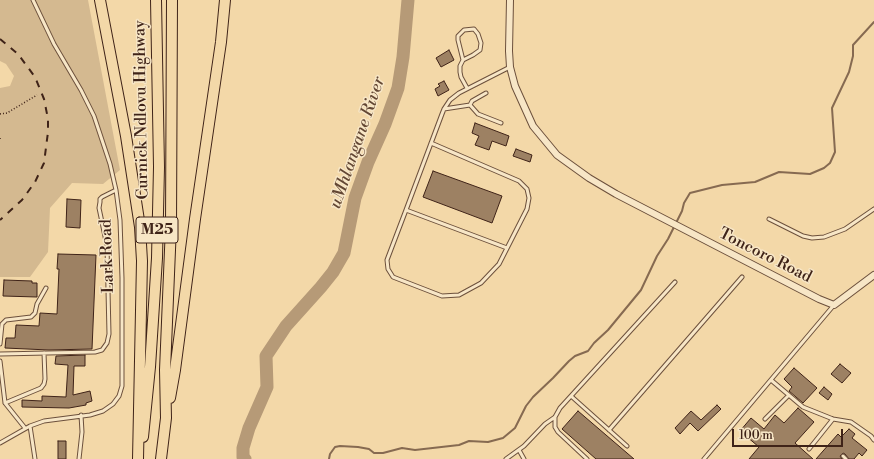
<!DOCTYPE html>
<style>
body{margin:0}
#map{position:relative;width:874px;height:459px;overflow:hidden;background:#f3d8a8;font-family:"Libre Bodoni",serif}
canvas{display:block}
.scale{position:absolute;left:732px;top:429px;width:111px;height:18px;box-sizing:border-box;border:2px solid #3f2318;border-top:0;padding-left:5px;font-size:12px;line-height:14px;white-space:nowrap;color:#3f2318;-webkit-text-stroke:3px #f7e6c6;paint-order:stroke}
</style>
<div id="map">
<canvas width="874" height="459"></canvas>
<div class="scale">100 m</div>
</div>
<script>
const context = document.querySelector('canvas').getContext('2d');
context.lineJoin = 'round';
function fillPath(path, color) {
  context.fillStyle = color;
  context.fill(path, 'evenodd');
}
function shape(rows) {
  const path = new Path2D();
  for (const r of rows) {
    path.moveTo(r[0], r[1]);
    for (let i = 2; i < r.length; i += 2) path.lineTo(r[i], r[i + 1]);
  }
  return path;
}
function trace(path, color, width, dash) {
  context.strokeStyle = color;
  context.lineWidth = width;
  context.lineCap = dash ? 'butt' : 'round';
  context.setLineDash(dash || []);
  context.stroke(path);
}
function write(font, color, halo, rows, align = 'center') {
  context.font = font + ' "Libre Bodoni",serif';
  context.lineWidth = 3;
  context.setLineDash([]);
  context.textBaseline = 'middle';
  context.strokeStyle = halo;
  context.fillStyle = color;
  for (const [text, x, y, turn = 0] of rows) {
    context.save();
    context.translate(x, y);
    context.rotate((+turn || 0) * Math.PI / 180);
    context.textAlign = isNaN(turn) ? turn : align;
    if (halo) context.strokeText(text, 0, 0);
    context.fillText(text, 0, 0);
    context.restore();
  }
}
const green = shape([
 [0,0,88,0,120,170,103,184,72,183,50,208,48,252,30,277,0,277,0,88,10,86,14,76,6,64,0,61]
]);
const stream = shape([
 [329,459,330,454,335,447,340,446,358,447,369,449,374,453,383,453,402,448,415,450,459,445,469,441,488,442,503,438,515,428,526,406,533,397,553,378,569,361,575,356,588,351,594,343,608,330,641,290,657,256,668,239,682,211,684,203,690,193,722,185,755,182,779,172,810,174,824,168,830,163,835,152,832,108,849,72,853,56,853,45,874,22]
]);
const river = shape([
 [245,459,243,457,243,448,249,428,267,387,266,356,286,326,321,287,333,272,344,253,355,198,368,162,385,124,398,88,403,57,408,0]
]);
const building = shape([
 [449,50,454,60,441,67,436,58,449,50],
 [444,81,449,90,438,96,435,89,440,86,438,84,444,81],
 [475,123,509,136,506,146,492,141,489,150,475,145,479,136,472,133,475,123],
 [516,149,532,155,530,162,513,156,516,149],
 [433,171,502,196,492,223,423,197,433,171],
 [67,199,81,200,80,228,66,227,67,199],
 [58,254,96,255,92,349,49,350,5,348,6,338,15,338,16,325,39,326,40,313,57,314,59,269,57,269,58,254],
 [4,280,32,281,32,283,37,283,37,297,3,296,4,280],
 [85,355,85,366,74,366,73,395,90,391,92,401,86,403,86,405,69,408,22,407,22,400,42,401,42,396,66,397,68,365,55,364,56,356,85,355],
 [840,364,851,373,842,383,831,374,840,364],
 [794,368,817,388,803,403,789,391,792,387,784,379,794,368],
 [824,387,832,394,828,400,819,393,824,387],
 [717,405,721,409,698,431,690,423,680,434,675,428,691,411,701,420,717,405],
 [798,408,814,422,795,443,813,459,749,459,759,447,740,431,751,418,764,429,775,415,784,423,798,408],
 [578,411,634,459,596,459,562,429,578,411],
 [849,429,855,434,852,438,867,450,862,456,859,453,854,459,849,459,845,454,843,453,840,456,842,459,816,459,838,434,841,437,849,429],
 [58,441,66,441,66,459,58,459,58,441]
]);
const path = shape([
 [0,114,7,113,37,95],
 [0,138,0,141]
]);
const service = shape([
 [463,60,473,55,480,50,481,43,478,34,474,29,464,30,458,36,458,40,463,60,460,66,460,72,461,77,467,88],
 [470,105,472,101,486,93],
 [444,109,470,105,478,114,501,123],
 [431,143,519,181,527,189,529,198,527,209,499,264,481,283,459,295,442,296,393,277,388,269,387,260,406,210,442,114,444,109,450,100,459,93,510,67],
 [406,210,507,248],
 [769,219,803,236,812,238,824,237,845,229,874,209],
 [0,344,2,324,6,320,31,317,35,313,37,304,46,288],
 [0,354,95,352,102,350,107,343,109,334,107,246,99,208,100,202,100,199,102,197,116,190],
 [0,361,5,403,41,388,44,384,45,379,44,353],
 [771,380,803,407,833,419,851,422,871,436,874,440],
 [571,396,627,446],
 [5,403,25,428],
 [765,419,789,395],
 [30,426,35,459],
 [609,430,742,277],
 [0,443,30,426,44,421,90,415,103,411,113,404,119,396,122,386,122,278,120,220,116,190,110,164,94,116,81,90,54,44,33,0],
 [809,449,833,419],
 [519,450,524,459],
 [843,456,846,459],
 [79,459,82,432,81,415],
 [506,459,524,446,545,424,555,417],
 [587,459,558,432,555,427,555,417,560,408,675,282],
 [704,459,834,305]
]);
const minor = shape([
 [510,0,509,51,510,67,515,86,533,126,557,155,589,178,616,194,819,299,834,305,874,275]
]);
const primary = shape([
 [100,0,126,136,140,227,142,261,138,459],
 [170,398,175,370,195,219,221,42,225,0],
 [143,437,150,367,157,258,159,167,156,0],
 [161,459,166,418,165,370,171,226,172,0]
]);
const rail = shape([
 [0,39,18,54,35,77,44,99,48,119,48,132,44,163,35,182,22,200,0,220]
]);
const shields = [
 [157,230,42]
];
const shieldNames = [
 ["M25",157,230]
];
const streetNames = [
 ["Curnick Ndlovu Highway",142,110,-91],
 ["Lark Road",108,256,-92],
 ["Toncoro Road",765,256,27]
];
const waterNames = [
 ["uMhlangane River",358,143,-71]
];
fillPath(green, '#d4b990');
trace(stream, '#866a51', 2);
trace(river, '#b69a77', 13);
fillPath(building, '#9d8163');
trace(building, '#3f2318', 1);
trace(service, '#6c503c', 5);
trace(minor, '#6c503c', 8);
trace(primary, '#3f2318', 12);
trace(path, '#3f2318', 1.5, [1, 2]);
trace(service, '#f7e6c6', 3);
trace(minor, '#f7e6c6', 6);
trace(primary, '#f3d8a8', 10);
trace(rail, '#3f2318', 2, [7, 7]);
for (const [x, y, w] of shields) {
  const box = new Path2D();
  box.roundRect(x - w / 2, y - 13, w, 26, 3);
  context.fillStyle = '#f7e6c6';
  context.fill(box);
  trace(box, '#3f2318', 1);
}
write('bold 15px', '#3f2318', null, shieldNames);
write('16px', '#3f2318', '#f7e6c6', streetNames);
write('italic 17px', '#634734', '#f7e6c6', waterNames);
</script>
